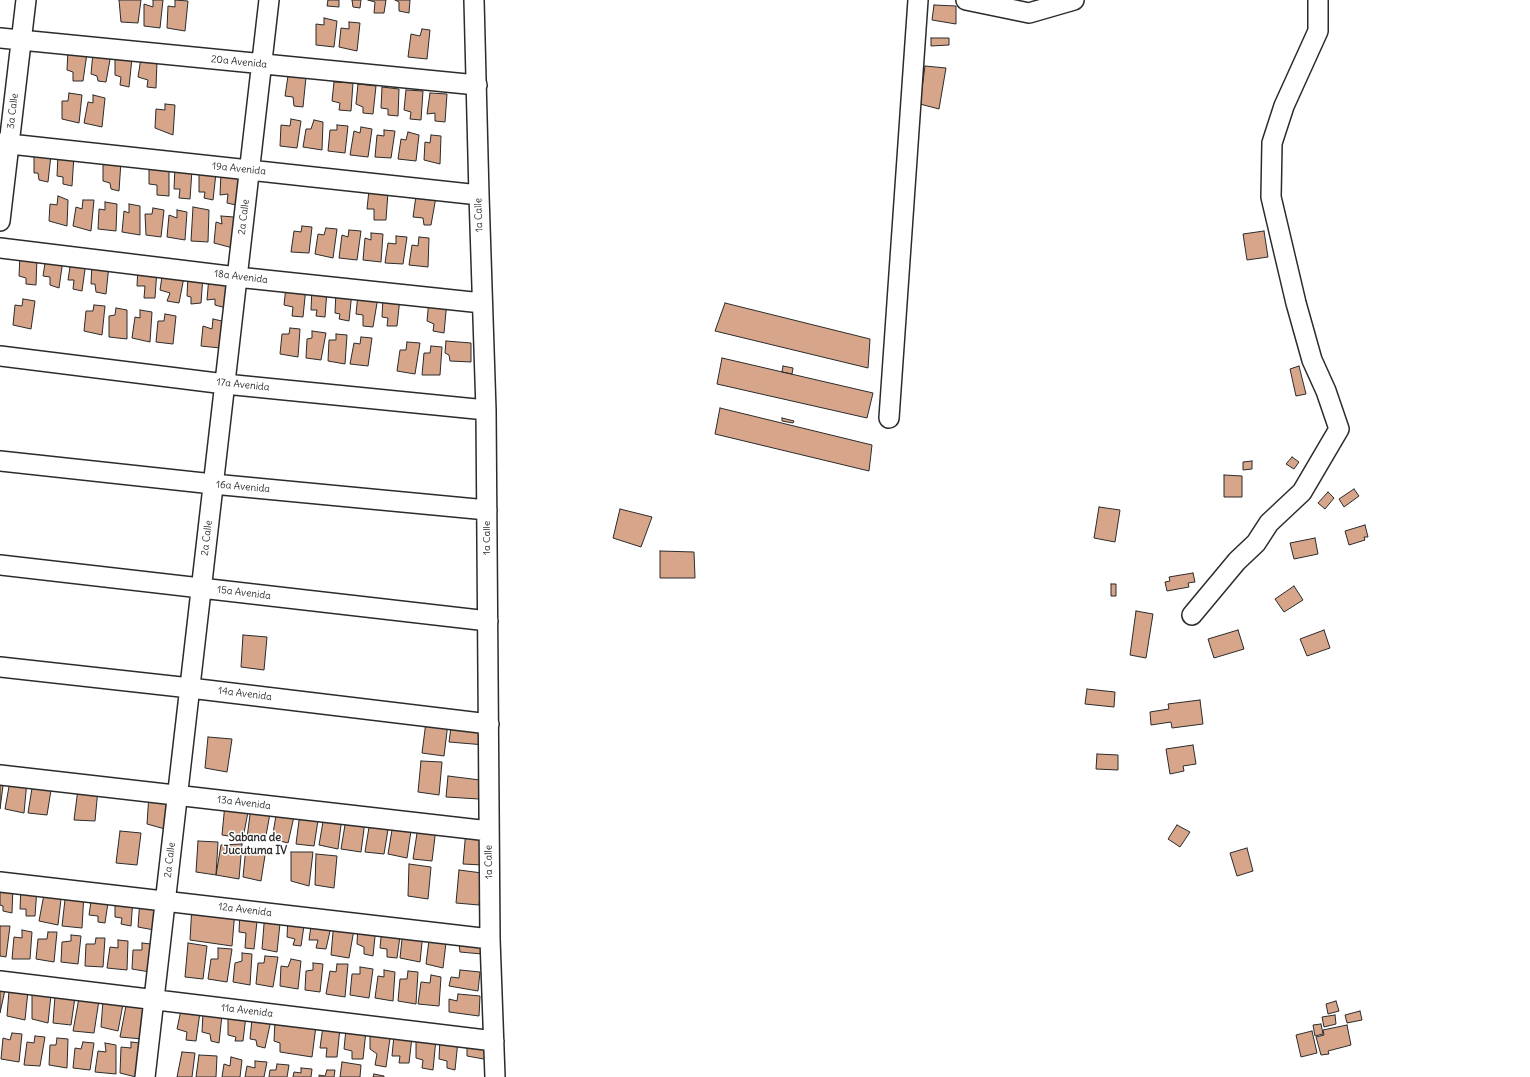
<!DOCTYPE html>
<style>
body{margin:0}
canvas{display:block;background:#fff}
</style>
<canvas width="1530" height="1077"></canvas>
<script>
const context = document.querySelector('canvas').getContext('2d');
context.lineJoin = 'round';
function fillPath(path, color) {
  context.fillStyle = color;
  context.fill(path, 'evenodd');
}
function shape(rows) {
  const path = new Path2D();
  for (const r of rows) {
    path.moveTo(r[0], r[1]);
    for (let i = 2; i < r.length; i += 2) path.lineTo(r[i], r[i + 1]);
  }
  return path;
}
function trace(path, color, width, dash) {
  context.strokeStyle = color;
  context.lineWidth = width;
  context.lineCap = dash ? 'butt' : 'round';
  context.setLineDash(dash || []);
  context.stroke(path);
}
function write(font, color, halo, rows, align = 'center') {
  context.font = font + ' Delius,sans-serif';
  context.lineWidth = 3;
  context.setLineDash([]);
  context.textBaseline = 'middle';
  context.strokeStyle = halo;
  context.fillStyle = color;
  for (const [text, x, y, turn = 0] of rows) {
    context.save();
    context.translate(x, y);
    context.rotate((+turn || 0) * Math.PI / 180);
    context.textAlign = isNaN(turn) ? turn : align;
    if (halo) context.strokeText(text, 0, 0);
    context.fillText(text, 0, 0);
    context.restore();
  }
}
const building = shape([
 [119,0,141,0,138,23,121,22,119,0],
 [153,0,163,0,160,28,144,26,144,4,153,7,153,0],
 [175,0,188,1,185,31,167,28,168,6,175,7,175,0],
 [328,0,339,0,339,7,327,6,328,0],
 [352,0,361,0,360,8,353,7,352,0],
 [368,0,386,0,384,13,374,13,375,2,368,0],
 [395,0,410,0,409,13,399,11,399,2,395,0],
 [934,5,956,6,956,24,932,20,934,5],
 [324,18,337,21,334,47,316,45,316,24,324,25,324,18],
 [349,22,360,23,357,51,339,47,341,28,349,29,349,22],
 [422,29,430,30,427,59,408,57,411,34,420,36,422,29],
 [931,38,949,38,949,45,931,46,931,38],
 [68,50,87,53,83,81,73,81,73,72,67,70,68,50],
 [93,52,111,54,106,82,98,81,97,76,91,74,93,52],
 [115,54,132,58,129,87,120,85,121,77,115,75,115,54],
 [141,58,157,61,156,88,147,87,148,80,138,77,141,58],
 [925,66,946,68,939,109,920,104,925,66],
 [288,76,306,77,303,107,294,106,293,97,285,96,288,76],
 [334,82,353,83,351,111,339,110,340,103,332,101,334,82],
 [358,84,376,86,373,114,363,113,363,107,356,104,358,84],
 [382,87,399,89,398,116,388,115,388,109,381,108,382,87],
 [406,90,423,91,421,120,410,119,411,112,404,110,406,90],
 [69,93,82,95,79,123,62,119,62,101,68,101,69,93],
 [430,93,447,94,445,122,435,121,435,113,427,114,430,93],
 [93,95,105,98,102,127,84,123,88,102,93,103,93,95],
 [165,104,175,105,173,135,155,128,156,109,165,110,165,104],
 [291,119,301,121,297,148,280,146,281,125,290,126,291,119],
 [314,120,323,122,322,150,303,147,306,129,311,129,314,120],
 [337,125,348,126,345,153,328,151,330,130,337,130,337,125],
 [361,127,372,129,368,157,350,155,354,131,360,133,361,127],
 [384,130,395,131,391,158,375,157,377,135,384,136,384,130],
 [408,132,419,135,416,161,398,159,401,139,406,140,408,132],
 [431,135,441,136,440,164,424,160,425,142,430,143,431,135],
 [34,154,51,155,48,182,39,180,38,173,34,173,34,154],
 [58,155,74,155,72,186,63,184,63,177,57,176,58,155],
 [103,160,121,161,119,191,111,189,110,183,103,181,103,160],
 [149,165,169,166,169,196,157,195,157,185,149,184,149,165],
 [175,167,192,170,190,199,179,198,180,189,174,189,175,167],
 [199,171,216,173,213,200,204,198,205,192,199,192,199,171],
 [221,173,239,175,236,205,227,203,228,194,220,195,221,173],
 [369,190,388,192,386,220,374,220,374,209,367,209,369,190],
 [58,196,68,200,67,226,49,221,50,204,57,205,58,196],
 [416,196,436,197,431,225,424,225,423,218,413,217,416,196],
 [83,200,94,200,91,231,73,226,76,207,82,209,83,200],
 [105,202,117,204,116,231,98,229,99,209,105,210,105,202],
 [129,204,140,206,140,235,122,232,124,211,129,213,129,204],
 [193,207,209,210,208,242,191,241,193,207],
 [153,208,164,210,161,237,146,235,145,214,152,214,153,208],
 [177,210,187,212,185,240,167,237,169,215,177,218,177,210],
 [221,216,234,217,233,248,214,243,216,222,222,224,221,216],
 [302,226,312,227,309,253,291,252,294,231,301,232,302,226],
 [326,228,337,229,333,258,315,254,318,234,324,235,326,228],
 [349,230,361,231,357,260,339,258,342,235,348,237,349,230],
 [1264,231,1268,257,1247,260,1243,234,1264,231],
 [371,233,383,234,381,262,363,260,365,238,371,240,371,233],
 [396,236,407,237,403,264,385,263,388,243,396,244,396,236],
 [419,237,429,238,428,267,409,265,412,245,418,246,419,237],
 [20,254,37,257,36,285,26,284,26,278,19,276,20,254],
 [46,257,63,260,59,288,50,285,50,277,43,276,46,257],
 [71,261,86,262,82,291,73,289,74,280,68,280,71,261],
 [92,263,109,265,106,294,96,292,95,284,91,284,92,263],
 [138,267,157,269,155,298,144,298,145,286,137,286,138,267],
 [163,270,185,272,179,303,167,301,170,293,160,290,163,270],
 [188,275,203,276,201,303,191,304,191,297,187,296,188,275],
 [209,276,229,279,226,308,215,305,215,299,207,300,209,276],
 [286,287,306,287,303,317,292,316,293,307,284,305,286,287],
 [312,288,327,290,325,317,316,316,317,310,311,310,312,288],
 [336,291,352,292,349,321,339,319,340,314,335,313,336,291],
 [358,294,378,297,373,327,363,326,363,315,356,314,358,294],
 [383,296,400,298,397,326,387,326,388,318,382,317,383,296],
 [23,299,35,301,31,329,13,325,15,305,22,306,23,299],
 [429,300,447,301,444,333,433,331,434,324,427,321,429,300],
 [725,303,870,339,868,368,715,331,725,303],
 [94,305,105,306,102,335,84,331,86,311,93,311,94,305],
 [116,308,127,310,127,339,109,337,109,316,115,315,116,308],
 [140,310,152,312,150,342,132,338,135,317,140,318,140,310],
 [165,314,176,316,173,344,156,342,158,321,164,321,165,314],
 [213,319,222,321,220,348,201,346,203,326,212,329,213,319],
 [290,328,300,329,298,357,280,354,282,334,289,334,290,328],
 [312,331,326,333,321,360,306,358,307,339,312,338,312,331],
 [336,334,347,335,345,364,328,361,329,340,336,340,336,334],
 [361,337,372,338,368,366,350,364,354,343,360,344,361,337],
 [446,341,471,343,471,362,450,361,449,355,445,353,446,341],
 [407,342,420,343,415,374,397,371,400,350,406,350,407,342],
 [431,346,442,347,440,375,422,375,424,353,430,353,431,346],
 [722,358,873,393,867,418,717,384,722,358],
 [783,366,793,368,792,374,782,372,783,366],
 [1299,366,1306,394,1296,396,1290,369,1299,366],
 [720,408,872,445,869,471,715,434,720,408],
 [782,418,794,421,793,423,782,421,782,418],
 [1292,457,1299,462,1294,469,1286,464,1292,457],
 [1252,461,1252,469,1243,470,1243,462,1252,461],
 [1224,475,1242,476,1242,497,1224,497,1224,475],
 [1354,489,1359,496,1344,507,1339,499,1354,489],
 [1328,492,1334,498,1325,509,1318,503,1328,492],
 [1099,507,1120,510,1115,542,1094,538,1099,507],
 [620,509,652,517,641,547,613,538,620,509],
 [1365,525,1368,537,1364,537,1365,540,1349,545,1345,531,1365,525],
 [1315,538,1318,554,1294,559,1290,543,1315,538],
 [660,551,694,552,695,578,660,578,660,551],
 [1193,573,1195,582,1188,583,1189,587,1167,591,1165,582,1170,581,1169,577,1193,573],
 [1111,584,1116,584,1116,596,1111,596,1111,584],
 [1294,586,1303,600,1284,612,1275,599,1294,586],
 [1136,611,1153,614,1146,658,1130,655,1136,611],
 [1238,630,1244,649,1214,658,1208,639,1238,630],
 [1324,630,1330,648,1307,656,1300,639,1324,630],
 [243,635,267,637,264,670,241,667,243,635],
 [1087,689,1115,692,1114,707,1085,704,1087,689],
 [1200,700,1203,724,1172,728,1171,722,1151,725,1150,712,1169,709,1168,704,1200,700],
 [452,720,486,724,485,745,449,742,452,720],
 [426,722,448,723,444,756,422,753,426,722],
 [208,737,232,739,227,772,205,768,208,737],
 [1193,745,1196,764,1183,766,1184,771,1170,774,1166,749,1193,745],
 [1097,754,1118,755,1118,770,1096,769,1097,754],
 [421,761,442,762,439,795,418,792,421,761],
 [448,776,480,780,479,799,446,797,448,776],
 [0,777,4,778,0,809,0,777],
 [10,781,27,781,24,813,5,809,10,781],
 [33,782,52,784,47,815,28,813,33,782],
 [78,789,98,789,95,821,74,820,78,789],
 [149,794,169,795,165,829,147,824,149,794],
 [225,804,249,807,243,838,222,835,225,804],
 [251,807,271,808,265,841,247,838,251,807],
 [277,810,295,812,288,843,272,839,277,810],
 [300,813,319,814,314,846,296,844,300,813],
 [324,816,342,817,338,849,319,845,324,816],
 [346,819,365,821,361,852,341,849,346,819],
 [370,821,389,823,384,854,365,852,370,821],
 [393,824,412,824,407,858,388,854,393,824],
 [1177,825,1190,832,1180,847,1168,839,1177,825],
 [418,827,436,828,432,861,413,859,418,827],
 [466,830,489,834,483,865,463,864,466,830],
 [120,831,141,833,137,865,116,863,120,831],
 [198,841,218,842,216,875,196,872,198,841],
 [242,844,239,879,216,875,221,845,242,844],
 [246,847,266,849,261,881,243,877,246,847],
 [1247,848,1253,871,1237,876,1230,853,1247,848],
 [291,852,313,852,309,886,291,881,291,852],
 [316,854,337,856,334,888,315,885,316,854],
 [409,864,431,867,428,899,408,896,409,864],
 [459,870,482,873,479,905,456,903,459,870],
 [0,884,13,885,12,913,3,911,3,906,0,905,0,884],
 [21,887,37,888,35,916,26,916,26,909,20,909,21,887],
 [45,889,62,890,58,925,39,921,45,889],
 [66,891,84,893,82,928,62,926,66,891],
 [92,895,109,896,105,923,98,922,98,916,89,915,92,895],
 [115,896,133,898,131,926,121,924,122,918,115,917,115,896],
 [140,899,155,901,154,930,138,927,140,899],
 [192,905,235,910,232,946,190,940,192,905],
 [240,911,258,912,254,949,245,948,246,933,239,932,240,911],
 [265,912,281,914,277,952,262,949,265,912],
 [288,917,305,919,301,946,293,945,295,939,287,937,288,917],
 [312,919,332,922,326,949,316,948,318,940,309,940,312,919],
 [334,921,355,924,349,958,331,955,334,921],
 [358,925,376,927,373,956,364,954,364,947,357,944,358,925],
 [0,926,10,926,6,957,0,956,0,926],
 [382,927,401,929,397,958,387,957,387,949,380,948,382,927],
 [22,930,32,932,30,959,12,959,14,937,22,938,22,930],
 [403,930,423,933,420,962,400,958,403,930],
 [48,932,57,932,54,962,36,959,38,939,47,939,48,932],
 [430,932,447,934,443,968,426,964,430,932],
 [71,935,81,936,78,964,61,962,62,942,71,941,71,935],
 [483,936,482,954,460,952,459,944,483,936],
 [96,938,105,938,103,967,85,966,86,944,95,944,96,938],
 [118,940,128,941,127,970,107,968,110,947,118,948,118,940],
 [142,943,151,944,150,972,132,969,133,950,142,950,142,943],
 [188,943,207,946,203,979,185,977,188,943],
 [218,948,232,949,227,982,208,979,211,959,218,959,218,948],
 [242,953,252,954,250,985,233,982,235,963,242,961,242,953],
 [265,956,278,957,273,987,256,984,258,963,264,963,265,956],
 [291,959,301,961,298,989,280,986,281,966,288,967,291,959],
 [313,963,323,964,320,992,305,990,306,971,313,970,313,963],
 [337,964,348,964,345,997,326,994,330,971,336,972,337,964],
 [360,967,373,969,369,998,350,995,352,974,360,974,360,967],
 [384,970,395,972,393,1001,375,998,378,976,384,977,384,970],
 [460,970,480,972,478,991,449,986,451,977,459,978,460,970],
 [408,971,418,972,416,1004,398,1001,400,979,407,979,408,971],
 [431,975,441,977,439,1006,418,1004,421,982,430,983,431,975],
 [0,989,5,990,0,1013,0,989],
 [9,991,28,991,25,1020,7,1016,9,991],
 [32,993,51,995,48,1023,32,1019,32,993],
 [458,994,480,996,479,1016,449,1012,449,999,457,1001,458,994],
 [55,996,75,997,71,1025,53,1023,55,996],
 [79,998,99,1000,94,1033,73,1031,79,998],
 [103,1001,123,1004,118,1031,101,1027,103,1001],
 [1336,1001,1339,1011,1328,1014,1326,1004,1336,1001],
 [126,1006,145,1007,142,1039,120,1037,126,1006],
 [181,1010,200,1012,196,1041,186,1040,187,1032,177,1029,181,1010],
 [1360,1011,1362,1020,1347,1023,1345,1015,1360,1011],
 [203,1013,222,1015,219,1043,211,1041,210,1034,202,1032,203,1013],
 [1335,1015,1336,1024,1324,1027,1322,1017,1335,1015],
 [228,1016,246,1016,243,1041,235,1041,236,1037,228,1035,228,1016],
 [252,1019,271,1020,265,1048,257,1046,256,1040,250,1039,252,1019],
 [275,1021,316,1026,312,1057,280,1052,280,1043,274,1041,275,1021],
 [1321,1024,1323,1034,1315,1036,1313,1025,1321,1024],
 [1347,1025,1351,1045,1328,1051,1329,1054,1321,1055,1316,1037,1324,1035,1323,1030,1347,1025],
 [323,1026,340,1028,337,1057,326,1057,327,1048,320,1048,323,1026],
 [346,1029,366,1031,363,1059,352,1059,352,1051,344,1049,346,1029],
 [370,1029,391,1031,386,1067,375,1065,377,1054,370,1049,370,1029],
 [1312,1031,1317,1053,1301,1057,1296,1035,1312,1031],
 [12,1033,22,1034,19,1062,1,1059,3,1038,10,1040,12,1033],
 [394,1035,412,1037,409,1063,399,1063,400,1056,392,1056,394,1035],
 [35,1036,45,1037,40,1066,24,1065,27,1042,34,1043,35,1036],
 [416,1037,436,1039,433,1070,422,1068,423,1060,416,1058,416,1037],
 [461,1037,489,1040,489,1060,467,1056,467,1048,461,1047,461,1037],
 [57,1038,68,1039,67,1068,49,1065,50,1045,56,1045,57,1038],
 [440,1039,458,1041,455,1070,447,1068,447,1061,439,1059,440,1039],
 [83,1042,94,1043,90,1070,73,1068,75,1048,81,1049,83,1042],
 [131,1042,140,1043,136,1077,120,1073,121,1047,131,1048,131,1042],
 [105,1043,116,1045,116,1074,95,1072,98,1051,106,1052,105,1043],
 [182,1052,195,1053,192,1077,177,1077,182,1052],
 [199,1055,217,1056,216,1077,196,1077,199,1055],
 [231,1057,242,1060,240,1077,222,1077,224,1064,230,1066,231,1057],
 [255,1061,267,1062,264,1077,245,1077,247,1066,255,1068,255,1061],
 [342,1062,361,1065,360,1077,340,1077,342,1062],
 [277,1064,289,1065,287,1077,269,1077,270,1070,276,1070,277,1064],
 [301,1068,312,1069,311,1077,293,1077,294,1072,301,1073,301,1068],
 [327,1070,335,1070,334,1077,319,1077,319,1075,325,1076,327,1070],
 [374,1074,384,1076,384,1077,373,1077,374,1074]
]);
const minor = shape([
 [474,0,479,195,486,410,490,939,495,1077],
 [966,0,1029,13,1074,0],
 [0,38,477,85],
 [0,143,479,195],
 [0,221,26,0],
 [0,248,237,277,482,303],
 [0,356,225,384,486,410],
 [889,418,918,0],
 [0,461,213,484,487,510],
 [0,565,488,621],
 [1192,615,1237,561,1256,543,1269,523,1302,492,1339,429,1326,391,1312,360,1296,303,1271,197,1272,143,1284,106,1318,31,1318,0],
 [0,667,190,688,489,724],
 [0,775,489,831],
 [0,882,490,939],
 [0,981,494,1041],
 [145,1077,269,0]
]);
const streetNames = [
 ["20a Avenida",239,62,6],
 ["3a Calle",13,111,-83],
 ["19a Avenida",239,169,6],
 ["1a Calle",479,215,-92],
 ["2a Calle",244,217,-83],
 ["18a Avenida",241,277,7],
 ["17a Avenida",243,385,6],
 ["16a Avenida",243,487,5],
 ["2a Calle",207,538,-83],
 ["1a Calle",487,538,-90],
 ["15a Avenida",244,593,7],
 ["14a Avenida",245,694,7],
 ["13a Avenida",244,803,7],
 ["2a Calle",170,860,-83],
 ["1a Calle",489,862,-91],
 ["12a Avenida",245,910,7],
 ["11a Avenida",247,1011,7]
];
const neighbourhoodNames = [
 ["Sabana de",255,838],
 ["Jucutuma IV",255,851]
];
fillPath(building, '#d7a68a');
trace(building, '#2b2b2b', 1);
trace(minor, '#2b2b2b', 22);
trace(minor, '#fff', 19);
write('10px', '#2b2b2b', '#fff', streetNames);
write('bold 11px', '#2b2b2b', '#fff', neighbourhoodNames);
</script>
